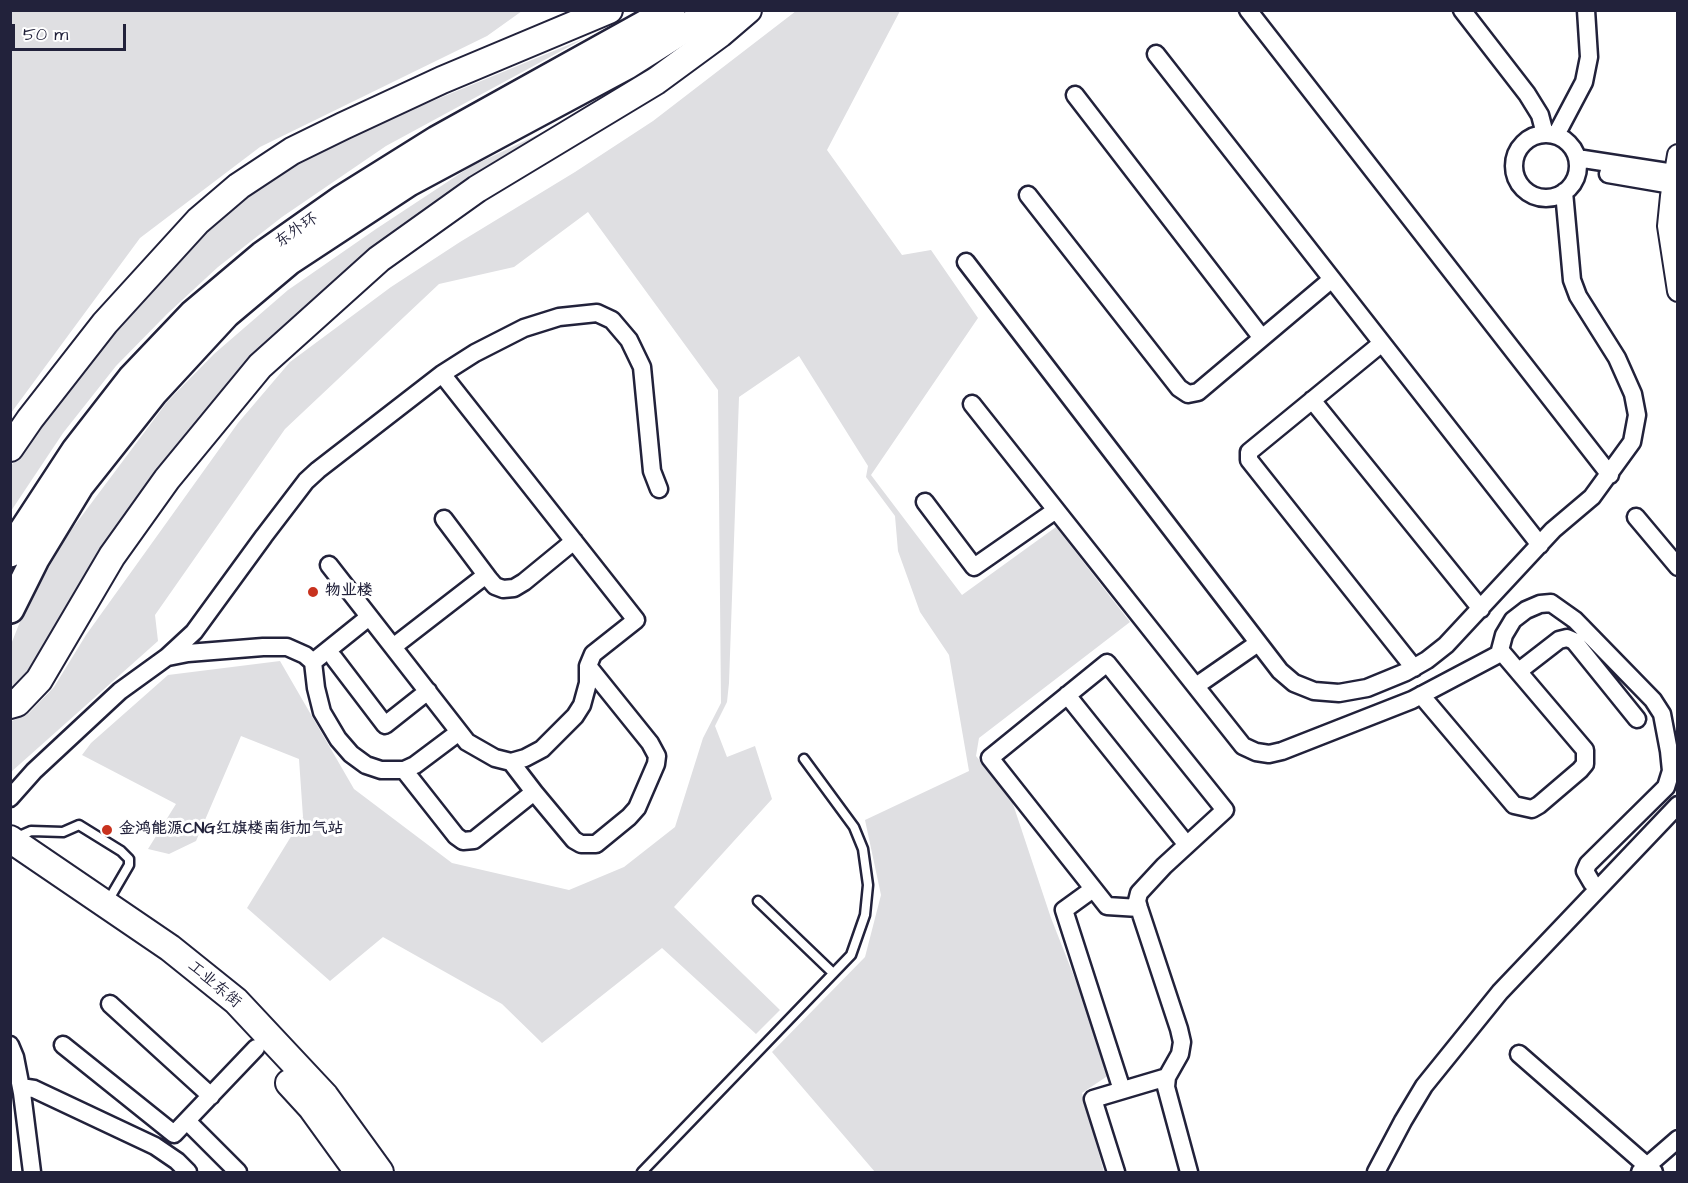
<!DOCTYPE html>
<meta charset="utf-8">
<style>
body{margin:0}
#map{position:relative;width:1688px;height:1183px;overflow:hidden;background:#fff;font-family:"Architects Daughter",sans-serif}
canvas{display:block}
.frame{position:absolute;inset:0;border:12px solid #22223b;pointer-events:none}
.scale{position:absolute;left:12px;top:24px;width:114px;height:27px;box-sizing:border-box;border:3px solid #22223b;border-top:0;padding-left:8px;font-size:18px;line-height:21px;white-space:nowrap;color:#22223b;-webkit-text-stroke:4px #fff;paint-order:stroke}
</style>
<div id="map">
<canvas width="1688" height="1183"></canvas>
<div class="frame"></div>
<div class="scale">50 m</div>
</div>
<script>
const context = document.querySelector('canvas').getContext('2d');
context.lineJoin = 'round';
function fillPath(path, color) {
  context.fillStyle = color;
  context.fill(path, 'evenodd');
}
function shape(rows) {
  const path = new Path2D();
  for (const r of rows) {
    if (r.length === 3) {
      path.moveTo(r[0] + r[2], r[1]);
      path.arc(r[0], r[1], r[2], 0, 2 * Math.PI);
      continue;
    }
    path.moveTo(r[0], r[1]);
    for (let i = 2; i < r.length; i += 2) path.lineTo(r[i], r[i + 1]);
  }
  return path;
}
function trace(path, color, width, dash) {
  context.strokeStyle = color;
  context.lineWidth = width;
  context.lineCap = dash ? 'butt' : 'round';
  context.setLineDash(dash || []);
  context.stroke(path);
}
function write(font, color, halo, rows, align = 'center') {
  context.font = font + ' "Architects Daughter","LXGW WenKai TC",sans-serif';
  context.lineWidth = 6;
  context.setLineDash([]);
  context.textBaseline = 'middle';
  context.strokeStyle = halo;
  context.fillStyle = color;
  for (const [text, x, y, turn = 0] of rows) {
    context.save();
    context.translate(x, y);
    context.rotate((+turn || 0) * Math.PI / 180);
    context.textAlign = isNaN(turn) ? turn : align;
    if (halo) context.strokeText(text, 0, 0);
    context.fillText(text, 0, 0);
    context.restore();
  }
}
const green = shape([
 [11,10,522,10,522,11,487,36,260,147,140,238,11,413],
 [796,11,900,11,827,150,902,255,931,250,978,318,871,475,962,595,1056,527,1130,622,979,738,976,756,1012,801,1051,918,1112,1073,1082,1093,1104,1172,875,1172,772,1052,865,957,881,895,865,820,969,771,949,655,920,612,898,551,895,516,866,477,868,466,799,356,739,397,729,683,727,702,715,726,727,757,755,746,772,799,674,907,780,1010,756,1034,662,948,542,1043,502,1004,383,937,330,981,247,908,303,817,299,759,241,736,196,841,169,854,148,849,176,804,82,755,91,743,168,675,280,661,354,789,452,863,569,890,624,867,675,827,703,738,721,703,718,390,588,212,514,267,439,284,285,429,155,615,158,641,11,772,10,722,29,713,54,687,86,635,238,423,290,362,391,287,460,242,575,172,653,121],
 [585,38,386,146,282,217,218,267,167,314,116,366,63,433,11,511,11,466,73,380,153,288,205,233,251,195,307,157,372,126],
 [583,113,474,176,381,242,304,308,237,375,194,427,117,525,51,632,28,674,11,693,10,647,23,614,66,537,167,402,214,354,288,290,376,229,470,167]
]);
const service = shape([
 [15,838,31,831,63,832,79,825,121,851,129,859,129,865,108,901],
 [758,901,833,973],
 [642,1172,851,955,865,915,868,885,863,849,854,827,804,759]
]);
const minor = shape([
 [1248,10,1610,475],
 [1462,10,1527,94,1540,115,1545,134],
 [1156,54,1540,545],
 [1075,95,1262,338],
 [1546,166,32],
 [1556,135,1584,82,1589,57,1586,10],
 [1577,158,1674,173],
 [1608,174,1672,185],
 [1028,195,1179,388,1188,394,1198,392,1332,279],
 [966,262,1280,671,1294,683,1314,691,1339,693,1367,688,1406,672,1427,660,1446,645,1553,530,1592,497,1632,442,1637,415,1633,394,1617,358,1578,296,1572,280,1564,192],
 [1382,343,1249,452,1249,460,1414,668],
 [1312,400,1481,609],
 [972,404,1243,746,1256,752,1269,754,1282,751,1412,700,1499,654,1504,635,1513,620,1526,610,1540,604,1551,603,1575,620,1653,700,1662,714,1669,751,1671,771,1666,787,1588,864,1585,871,1592,883,1599,888,1678,805],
 [925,502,974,567,1056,510],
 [1636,517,1678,567],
 [444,519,489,579,495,586,503,589,514,588,524,582,574,541],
 [329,565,467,742,495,758,511,762,525,758,542,749,575,716,582,705,588,683,588,666,593,654,636,620,442,374],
 [393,647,486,575],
 [168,657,188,653,263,647,287,647,305,655,313,662,316,688,322,712,338,739,351,754,366,765,381,770,404,770,415,765,459,732],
 [334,658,385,725,428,691],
 [313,662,369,617],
 [1519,671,1559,640,1567,638,1574,641,1637,719],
 [1196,686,1258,643],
 [1067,695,1187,845],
 [1421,695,1514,805,1532,809,1539,805,1580,770,1585,764,1585,750,1500,650],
 [404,770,456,836,463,841,474,840,534,792,511,762],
 [534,792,574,840,581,844,596,844,629,817,637,808,656,764,657,756,650,743,588,666],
 [10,798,34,771,120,691,167,657,194,632,264,536,306,481,318,470,442,374,475,353,524,328,559,317,597,313,612,320,629,340,642,367,652,471,659,489],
 [1093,889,1064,910,1122,1090],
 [1139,908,1107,906,990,758,1107,663,1225,810,1164,866,1139,893,1137,901,1139,908,1179,1029,1182,1042,1180,1054,1167,1077,1166,1087,1189,1172],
 [110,1004,211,1096],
 [10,1045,15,1057,22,1093,32,1172],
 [63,1045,174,1134,256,1048],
 [1519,1054,1654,1172],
 [21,1087,34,1089,155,1146,177,1161,188,1172],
 [187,1121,238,1172],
 [1116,1172,1093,1099,1167,1077],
 [1376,1172,1403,1121,1424,1086,1500,992,1599,888],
 [1640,1172,1678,1139]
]);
const tertiary = shape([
 [1678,155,1671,196,1668,226,1678,291]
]);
const primary = shape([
 [10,448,30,419,105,323,198,221,239,186,292,151,343,126,442,80,609,10],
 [10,705,17,703,39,680,112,556,167,479,260,366,379,259,477,189,656,81,720,34,748,10],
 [10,839,170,948,236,1001,325,1096,380,1172],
 [289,1083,311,1107,358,1172]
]);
const trunk = shape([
 [10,553,21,534,76,450,132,378,193,314,263,255,341,200,437,140,671,10],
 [10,609,35,559,80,485,153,393,226,314,289,261,409,182,627,65,714,10]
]);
const markers = [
 [313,592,6,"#c8321e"],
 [107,830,6,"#c8321e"]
];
const streetNames = [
 ["东外环",297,231,-35],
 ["工业东街",214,985,40]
];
const poiNames = [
 ["物业楼",325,592],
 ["金鸿能源CNG红旗楼南街加气站",119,830]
];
fillPath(green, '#dfdfe2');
trace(service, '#22223b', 13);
trace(minor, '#22223b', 21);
trace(tertiary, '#22223b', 24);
trace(primary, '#22223b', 30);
trace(trunk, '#22223b', 32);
trace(service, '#fff', 8);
trace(minor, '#fff', 16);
trace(tertiary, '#fff', 20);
trace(primary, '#fff', 26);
trace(trunk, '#fff', 27);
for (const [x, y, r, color] of markers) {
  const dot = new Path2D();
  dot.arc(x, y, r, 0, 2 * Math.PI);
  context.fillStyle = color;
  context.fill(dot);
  trace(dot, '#fff', 2);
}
write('16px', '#22223b', '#fff', streetNames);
write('bold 16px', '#22223b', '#fff', poiNames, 'left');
</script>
